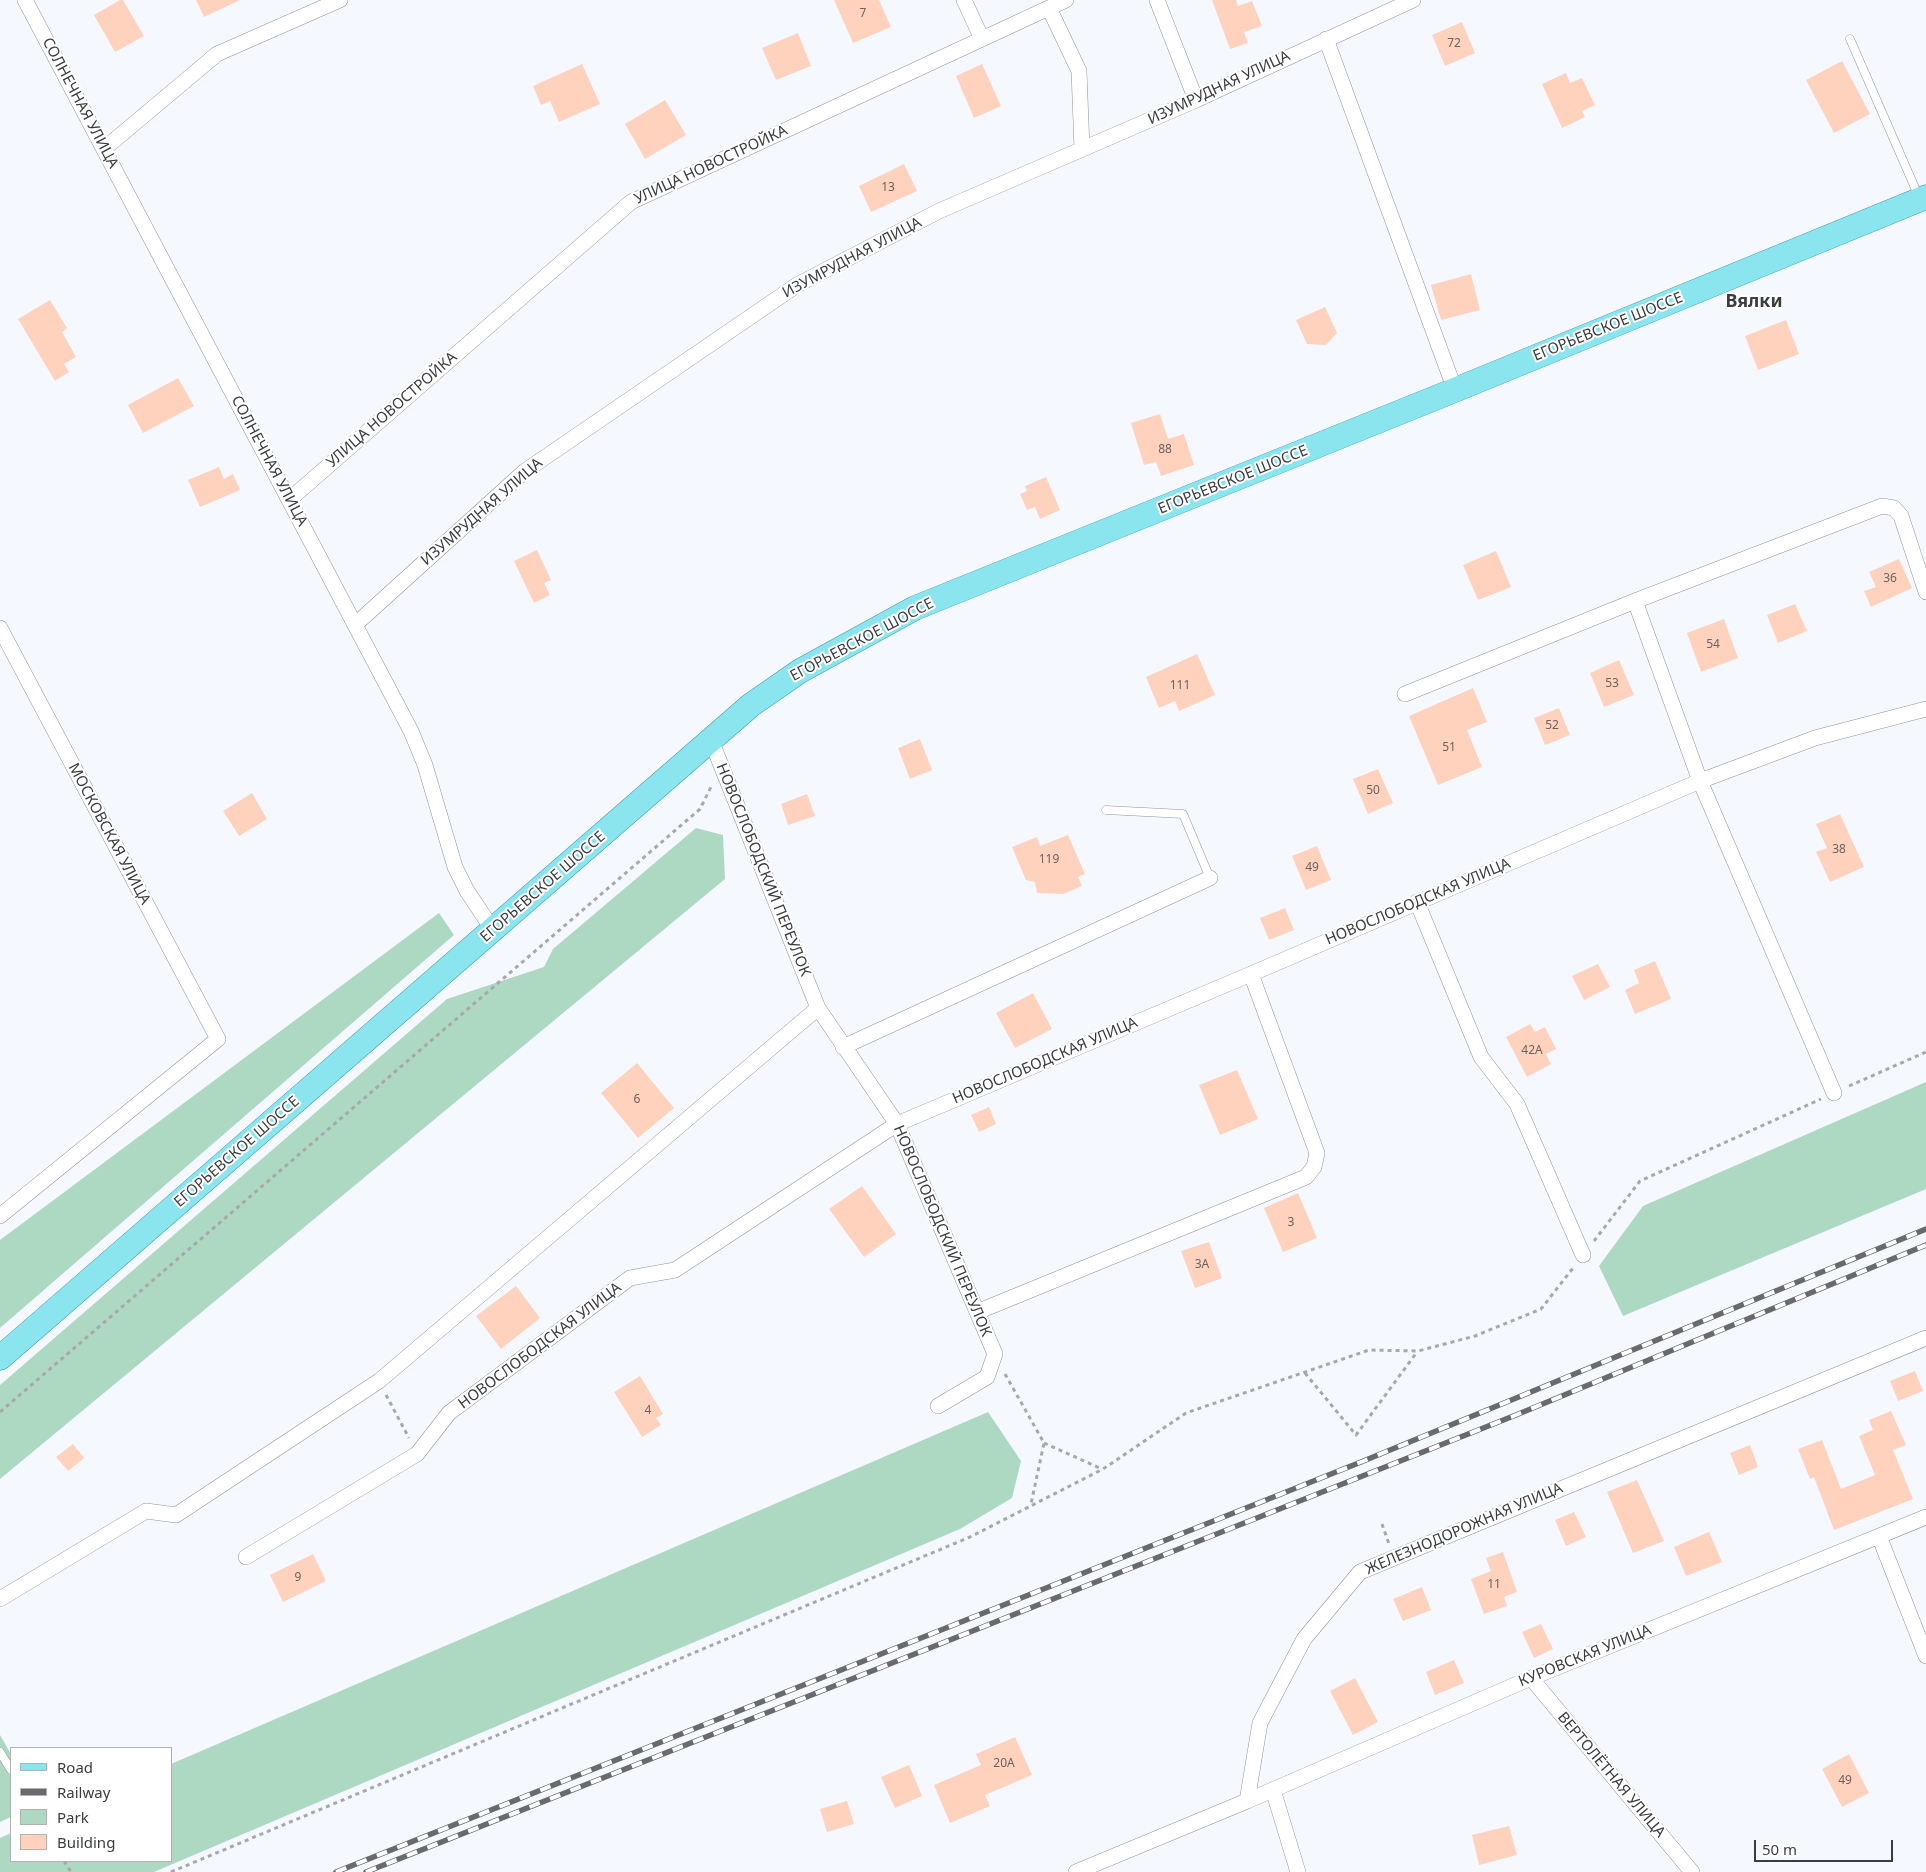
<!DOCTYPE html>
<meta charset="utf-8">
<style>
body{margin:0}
#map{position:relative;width:1926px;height:1872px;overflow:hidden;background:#f6f8ff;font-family:"Noto Sans",sans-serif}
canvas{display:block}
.legend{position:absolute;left:10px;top:1747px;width:162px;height:115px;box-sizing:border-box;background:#fff;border:1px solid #b1b1b2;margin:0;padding:6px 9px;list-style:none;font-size:15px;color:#3b3c3f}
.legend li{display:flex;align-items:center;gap:10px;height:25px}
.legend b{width:25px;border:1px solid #b1b1b2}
.scale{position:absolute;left:1754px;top:1840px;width:139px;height:22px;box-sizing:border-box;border:2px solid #3b3c3f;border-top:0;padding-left:6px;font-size:15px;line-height:18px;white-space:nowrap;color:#3b3c3f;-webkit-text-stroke:4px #fff;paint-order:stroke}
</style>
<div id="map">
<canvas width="1926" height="1872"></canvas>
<ul class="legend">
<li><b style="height:6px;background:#8be5ee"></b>Road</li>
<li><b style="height:6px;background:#696a6e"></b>Railway</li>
<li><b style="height:14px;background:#add8c1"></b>Park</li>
<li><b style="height:14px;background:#ffd2be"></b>Building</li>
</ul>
<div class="scale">50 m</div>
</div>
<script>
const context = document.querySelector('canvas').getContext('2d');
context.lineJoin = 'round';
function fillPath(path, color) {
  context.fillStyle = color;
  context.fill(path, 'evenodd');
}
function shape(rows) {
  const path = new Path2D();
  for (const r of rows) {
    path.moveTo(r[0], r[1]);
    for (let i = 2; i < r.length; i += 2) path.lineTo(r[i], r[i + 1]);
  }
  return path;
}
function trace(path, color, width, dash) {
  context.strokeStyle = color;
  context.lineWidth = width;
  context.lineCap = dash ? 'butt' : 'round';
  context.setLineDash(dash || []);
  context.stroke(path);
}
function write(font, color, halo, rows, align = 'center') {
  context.font = font + ' "Noto Sans",sans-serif';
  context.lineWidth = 4;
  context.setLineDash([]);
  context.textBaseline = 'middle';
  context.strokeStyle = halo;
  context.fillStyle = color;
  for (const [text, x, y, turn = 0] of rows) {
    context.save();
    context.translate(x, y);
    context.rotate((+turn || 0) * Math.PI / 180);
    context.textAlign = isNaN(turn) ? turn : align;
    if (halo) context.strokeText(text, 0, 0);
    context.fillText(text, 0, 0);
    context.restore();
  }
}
const green = shape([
 [696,828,723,835,725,879,0,1479,0,1385,447,999,544,967,553,949],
 [439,913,454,935,0,1328,0,1240],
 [1926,1082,1926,1189,1623,1316,1599,1266,1643,1206],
 [988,1412,1021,1461,1012,1498,960,1529,154,1872,0,1872,0,1838,11,1833,11,1861,171,1861,171,1764],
 [0,1735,11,1754,11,1817,0,1822]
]);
const building = shape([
 [120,0,123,0,144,36,115,52,94,15],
 [196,0,240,0,204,17],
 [834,0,879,0,891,27,853,43],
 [1212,0,1236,0,1238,6,1252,1,1262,26,1244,32,1248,43,1230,49],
 [1462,22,1475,53,1445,66,1432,35],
 [798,33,811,66,776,80,762,48],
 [1842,61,1870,114,1834,133,1806,80],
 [582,64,600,104,559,122,550,101,541,105,533,86],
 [982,64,1001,106,974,118,956,76],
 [1566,73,1570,83,1582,78,1595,105,1582,111,1585,117,1562,128,1542,84],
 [665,100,686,135,645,159,625,124],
 [904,164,917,191,871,212,859,186],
 [1471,274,1480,310,1441,320,1431,285],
 [50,300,67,328,62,332,76,357,64,364,69,372,55,381,18,319],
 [1325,307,1337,333,1326,345,1307,344,1296,320],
 [1786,320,1799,354,1758,370,1745,336],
 [178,378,194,406,143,433,128,405],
 [1160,414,1168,439,1184,434,1194,465,1161,476,1156,462,1144,465,1131,423],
 [219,467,224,479,233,474,240,490,200,507,188,480],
 [1046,477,1060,510,1040,519,1035,507,1027,510,1020,494,1027,491,1025,486],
 [537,550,551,580,544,583,550,595,534,603,514,561],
 [1496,551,1511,587,1478,600,1463,565],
 [1899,559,1912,588,1871,607,1864,591,1876,587,1869,572],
 [1795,604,1807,631,1778,643,1767,615],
 [1724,619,1738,658,1701,672,1687,633],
 [1197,654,1215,695,1179,711,1175,701,1159,708,1146,677],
 [1619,660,1634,695,1604,707,1590,673],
 [1473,688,1487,722,1467,730,1482,767,1438,785,1409,716],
 [1559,708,1570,735,1545,745,1534,718],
 [920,739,932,770,910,779,898,748],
 [1378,769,1393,803,1368,814,1353,779],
 [252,793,267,819,239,836,223,811],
 [807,794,815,816,788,825,781,804],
 [1840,814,1864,867,1830,882,1816,852,1827,848,1816,824],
 [1068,835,1085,874,1078,877,1082,886,1063,894,1037,893,1035,882,1026,880,1012,847,1037,837,1040,846],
 [1317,846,1331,880,1306,890,1292,856],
 [1285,908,1294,930,1269,940,1260,918],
 [1655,961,1671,999,1635,1014,1625,990,1639,983,1634,970],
 [1598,964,1610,987,1584,1000,1572,976],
 [1033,993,1052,1029,1015,1048,996,1013],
 [1530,1024,1535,1032,1545,1027,1556,1049,1546,1054,1551,1064,1527,1077,1506,1037],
 [637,1063,674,1108,638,1138,601,1093],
 [1237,1070,1258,1119,1220,1135,1199,1085],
 [989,1107,996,1124,979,1132,971,1115],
 [862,1186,896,1234,864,1257,829,1209],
 [1298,1193,1317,1238,1283,1252,1264,1208],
 [1209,1242,1222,1278,1195,1288,1181,1251],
 [516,1286,540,1318,501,1349,476,1316],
 [1915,1371,1923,1391,1898,1401,1890,1381],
 [640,1376,663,1414,656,1418,661,1425,642,1437,614,1392],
 [1891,1411,1906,1445,1893,1450,1913,1499,1834,1530,1814,1477,1810,1479,1798,1449,1822,1440,1841,1489,1875,1475,1859,1436,1873,1430,1869,1420],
 [73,1444,84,1458,68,1471,56,1457],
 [1750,1445,1758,1467,1739,1475,1730,1453],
 [1637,1480,1664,1541,1633,1553,1607,1492],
 [1574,1512,1586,1537,1566,1546,1555,1520],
 [1709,1532,1722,1562,1686,1576,1674,1547],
 [1503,1552,1517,1592,1504,1597,1507,1606,1484,1614,1471,1579,1491,1571,1486,1558],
 [313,1554,326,1581,283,1602,270,1575],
 [1422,1587,1431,1610,1403,1621,1393,1599],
 [1541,1624,1553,1649,1534,1658,1522,1632],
 [1454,1660,1464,1683,1435,1695,1426,1672],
 [1355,1678,1378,1722,1353,1735,1330,1691],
 [1015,1737,1032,1775,985,1795,990,1806,950,1823,934,1785,981,1765,976,1754],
 [1849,1754,1869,1793,1842,1807,1822,1769],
 [909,1765,922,1796,895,1808,881,1777],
 [847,1801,854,1824,827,1832,820,1809],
 [1509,1826,1517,1855,1479,1865,1472,1835]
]);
const path = shape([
 [1849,1086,1926,1052],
 [1594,1241,1640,1181,1821,1099],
 [1305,1373,1356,1435,1417,1352],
 [1005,1374,1044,1443,1031,1504],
 [386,1395,409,1438],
 [0,1412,700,809,712,785],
 [1044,1443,1102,1469],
 [1382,1524,1389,1544],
 [64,1861,71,1872],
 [171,1872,970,1537,1103,1469,1186,1413,1369,1350,1418,1351,1475,1336,1541,1309,1573,1268]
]);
const lane = shape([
 [1850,39,1919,197],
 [1106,810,1183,814,1210,878],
 [0,1752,11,1770]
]);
const street = shape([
 [25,0,411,731,425,765,455,867,467,891,493,930],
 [964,0,982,39],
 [1157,0,1196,100],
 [1049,8,1079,71,1082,149],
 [1326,39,1455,390],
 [104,149,217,54,340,0],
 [289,500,631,202,1066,0],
 [1635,601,1700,781,1834,1093],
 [357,623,525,471,797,285,939,211,1196,100,1413,0],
 [0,628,218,1039,0,1216],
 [1405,694,1635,601,1882,506,1894,508,1901,516,1926,592],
 [711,740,818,1008,897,1124,995,1354,987,1377,938,1406],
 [1417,902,1481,1057,1517,1104,1583,1255],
 [843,1047,1210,878],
 [977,1312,1306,1177,1314,1167,1317,1153,1251,974],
 [1879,1536,1926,1656],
 [246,1557,417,1454,449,1413,630,1278,675,1270,897,1124,1251,974,1700,781,1815,738,1926,709],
 [0,1599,146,1511,176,1515,379,1381,818,1008],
 [1531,1678,1692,1872],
 [1273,1790,1298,1872],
 [1247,1801,1531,1678,1926,1517],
 [1076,1872,1247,1801,1260,1723,1304,1639,1360,1572,1926,1338]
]);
const primary = shape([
 [0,1358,751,705,800,671,915,608,1455,390,1926,197]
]);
const rail = shape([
 [336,1872,1361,1462,1926,1229],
 [366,1872,1516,1415,1926,1245]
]);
const numberNames = [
 ["7",863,14],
 ["72",1454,44],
 ["13",888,188],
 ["88",1165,450],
 ["36",1890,579],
 ["54",1713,645],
 ["53",1612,684],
 ["111",1180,686],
 ["52",1552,726],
 ["51",1449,748],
 ["50",1373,791],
 ["38",1839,850],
 ["119",1049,860],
 ["49",1312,868],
 ["42А",1532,1051],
 ["6",637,1100],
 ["3",1291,1223],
 ["3А",1202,1265],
 ["4",648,1411],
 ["9",298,1578],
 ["11",1494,1585],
 ["20А",1004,1764],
 ["49",1845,1781]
];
const streetNames = [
 ["ИЗУМРУДНАЯ УЛИЦА",1219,88,-25],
 ["СОЛНЕЧНАЯ УЛИЦА",80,103,62],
 ["УЛИЦА НОВОСТРОЙКА",711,165,-25],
 ["ИЗУМРУДНАЯ УЛИЦА",852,258,-28],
 ["ЕГОРЬЕВСКОЕ ШОССЕ",1608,327,-22],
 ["УЛИЦА НОВОСТРОЙКА",392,410,-41],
 ["СОЛНЕЧНАЯ УЛИЦА",269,461,62],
 ["ЕГОРЬЕВСКОЕ ШОССЕ",1233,480,-22],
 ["ИЗУМРУДНАЯ УЛИЦА",482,512,-41],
 ["ЕГОРЬЕВСКОЕ ШОССЕ",862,640,-28],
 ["МОСКОВСКАЯ УЛИЦА",109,834,62],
 ["НОВОСЛОБОДСКИЙ ПЕРЕУЛОК",763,870,68],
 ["ЕГОРЬЕВСКОЕ ШОССЕ",543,887,-41],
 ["НОВОСЛОБОДСКАЯ УЛИЦА",1418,902,-23],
 ["НОВОСЛОБОДСКАЯ УЛИЦА",1045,1061,-23],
 ["ЕГОРЬЕВСКОЕ ШОССЕ",237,1152,-41],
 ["НОВОСЛОБОДСКИЙ ПЕРЕУЛОК",942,1231,67],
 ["НОВОСЛОБОДСКАЯ УЛИЦА",540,1346,-37],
 ["ЖЕЛЕЗНОДОРОЖНАЯ УЛИЦА",1464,1529,-23],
 ["КУРОВСКАЯ УЛИЦА",1585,1656,-22],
 ["ВЕРТОЛЁТНАЯ УЛИЦА",1611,1775,50]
];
const quarterNames = [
 ["Вялки",1754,302]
];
fillPath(green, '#add8c1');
fillPath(building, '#ffd2be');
trace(lane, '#90939a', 9);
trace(street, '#90939a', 16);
trace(primary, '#3d9ea9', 25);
trace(path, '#a6a8ad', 3, [4, 4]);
trace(lane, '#fff', 8);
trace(street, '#fff', 15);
trace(primary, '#8be5ee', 24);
trace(rail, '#696a6e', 5.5);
trace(rail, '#fff', 4, [11]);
write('12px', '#6c625f', null, numberNames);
write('15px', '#3b3c3f', '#fff', streetNames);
write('bold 18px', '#3b3c3f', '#fff', quarterNames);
</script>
